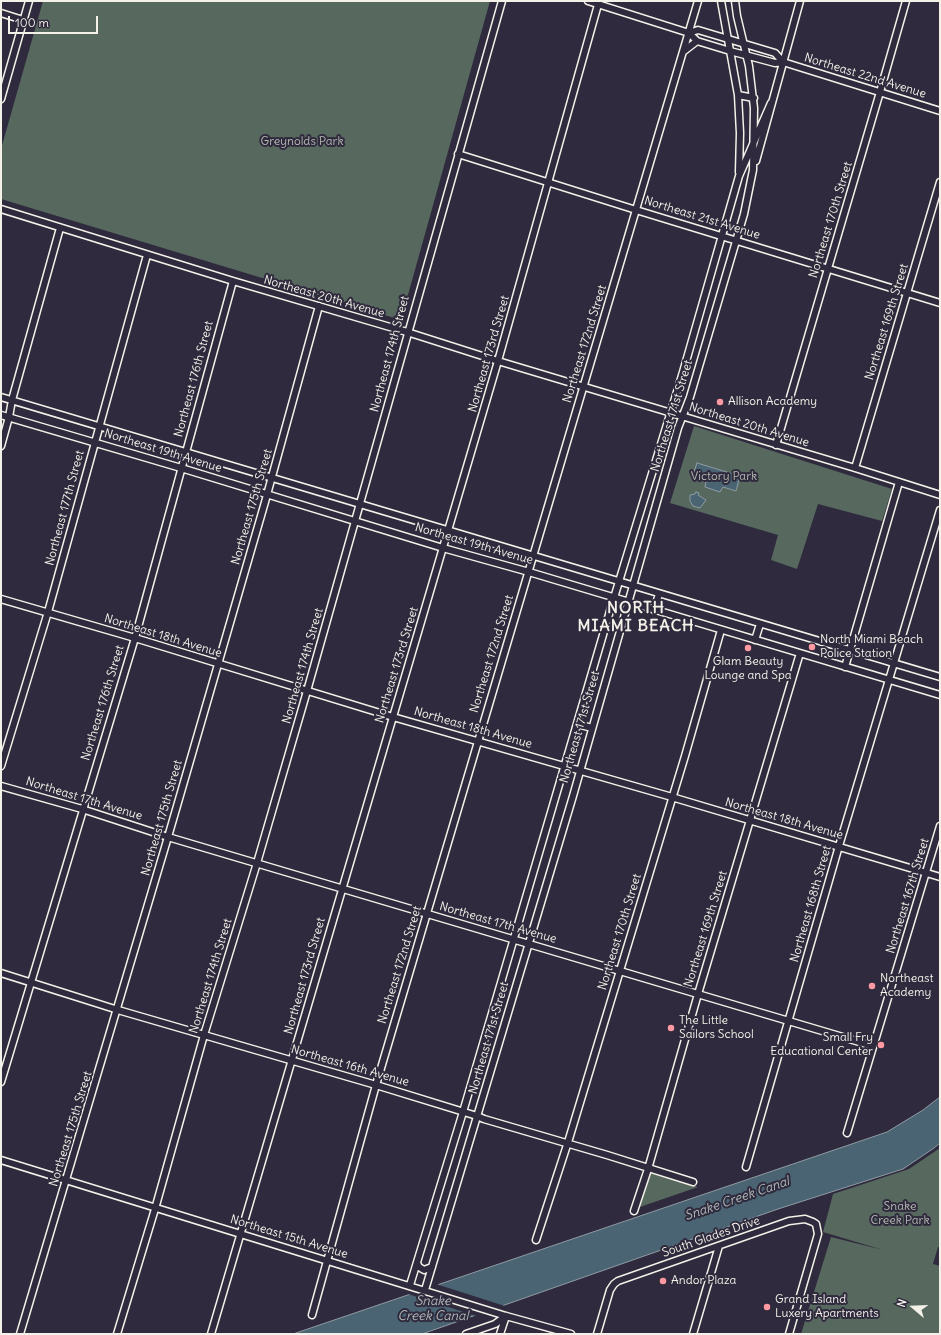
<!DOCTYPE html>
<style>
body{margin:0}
#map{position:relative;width:941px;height:1335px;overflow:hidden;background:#2f2a3d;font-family:Delius,sans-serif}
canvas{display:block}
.frame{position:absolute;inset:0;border:2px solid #f4f1e8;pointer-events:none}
.north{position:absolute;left:893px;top:1287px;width:40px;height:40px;-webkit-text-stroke:3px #2f2a3d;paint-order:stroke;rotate:289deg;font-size:11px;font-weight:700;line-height:16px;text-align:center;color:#f4f1e8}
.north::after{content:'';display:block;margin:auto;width:14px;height:18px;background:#f4f1e8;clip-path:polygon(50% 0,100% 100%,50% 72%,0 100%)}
.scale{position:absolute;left:8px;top:16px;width:90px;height:18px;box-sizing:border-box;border:2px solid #f4f1e8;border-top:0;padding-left:5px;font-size:12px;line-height:14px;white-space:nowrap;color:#f4f1e8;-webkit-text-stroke:3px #2f2a3d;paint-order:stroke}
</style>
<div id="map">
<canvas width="941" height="1335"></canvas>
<div class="frame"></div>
<div class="north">N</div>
<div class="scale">100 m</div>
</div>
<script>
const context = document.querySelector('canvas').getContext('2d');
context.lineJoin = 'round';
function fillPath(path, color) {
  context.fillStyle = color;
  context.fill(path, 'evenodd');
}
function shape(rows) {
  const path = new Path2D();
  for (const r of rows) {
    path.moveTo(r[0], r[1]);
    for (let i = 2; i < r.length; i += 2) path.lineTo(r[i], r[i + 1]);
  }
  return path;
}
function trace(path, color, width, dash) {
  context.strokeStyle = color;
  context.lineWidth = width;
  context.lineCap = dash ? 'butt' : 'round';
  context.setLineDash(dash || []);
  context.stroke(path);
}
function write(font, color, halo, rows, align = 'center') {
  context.font = font + ' Delius,sans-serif';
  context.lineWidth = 4;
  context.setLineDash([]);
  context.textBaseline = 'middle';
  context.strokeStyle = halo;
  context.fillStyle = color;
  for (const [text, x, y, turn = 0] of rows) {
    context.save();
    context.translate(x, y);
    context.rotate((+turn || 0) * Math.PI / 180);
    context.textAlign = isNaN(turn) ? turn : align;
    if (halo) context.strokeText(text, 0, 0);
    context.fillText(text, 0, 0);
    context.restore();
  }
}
const green = shape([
 [43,1,490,1,401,320,1,199,1,149],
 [694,426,892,489,882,521,818,504,797,569,771,560,778,535,670,503],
 [940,1148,940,1247,938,1247,933,1264,940,1266,940,1334,801,1334,831,1237,883,1250,823,1232,833,1194,909,1169],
 [649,1172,698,1187,637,1208]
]);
const water = shape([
 [697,463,740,476,736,491,723,487,720,492,705,487,706,482,692,478,697,463],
 [696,492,699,493,698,495,706,500,700,508,693,506,690,501,690,495,695,494,696,492],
 [940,1097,940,1143,934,1148,903,1169,778,1209,422,1334,293,1334,887,1132,923,1110,940,1097]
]);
const pier = shape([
 [436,1283,439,1285,508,1307,479,1317,405,1293]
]);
const minor = shape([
 [588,1,689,33,697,41,730,51,775,63,783,62,940,111],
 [721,1,738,95,740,133,739,172],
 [1,13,23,20],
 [689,33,698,30,775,53,783,62],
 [684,51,697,41],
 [738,95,754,98],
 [1,99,29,1],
 [458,154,636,210,940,303],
 [756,161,800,1],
 [1,209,233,281,407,332,498,361,855,468,940,495],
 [1,397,940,677],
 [1,415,181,468,443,548,529,572,940,695],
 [776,445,880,92,906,1],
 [1,446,9,417,12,400,60,228],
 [855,468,940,182],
 [1,599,135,638,393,717,665,795,940,877],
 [654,610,659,594],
 [755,640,760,624],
 [845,667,899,482],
 [577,724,592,728],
 [1,766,48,612,147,255],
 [1,786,82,809,168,837,873,1046],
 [1,973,118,1010,376,1085,477,1116,484,1119,607,1155,693,1182],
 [1,1082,135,638,233,281],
 [847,1133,940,826],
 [1,1160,506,1316,571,1334],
 [746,1167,839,846,940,510],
 [634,1211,648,1169,698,994,800,653],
 [536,1240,569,1139,685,756,721,630],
 [417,1263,419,1267,424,1270,432,1267],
 [410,1285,463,1112,610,611,683,372,739,176,771,103],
 [425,1290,573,796,678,428,690,397,744,214,753,170,754,108,749,66,737,16,735,1],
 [312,1315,376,1085,698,1],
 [20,1334,168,837,265,502,319,306],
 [117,1334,155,1209,204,1035,257,863,307,691,502,1],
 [211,1334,498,361,599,1],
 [466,1334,495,1324,506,1316],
 [500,1334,506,1316],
 [597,1334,610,1290,614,1284,618,1281,789,1221,805,1219,813,1222,816,1224,818,1234,789,1334],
 [693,1334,719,1246]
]);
const markers = [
 [720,402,4,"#ff9aa2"],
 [812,647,4,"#ff9aa2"],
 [748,648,4,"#ff9aa2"],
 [872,986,4,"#ff9aa2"],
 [671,1028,4,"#ff9aa2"],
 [881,1045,4,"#ff9aa2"],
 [663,1281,4,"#ff9aa2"],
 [767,1307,4,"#ff9aa2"]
];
const streetNames = [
 ["Northeast 22nd Avenue",865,76,17],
 ["Northeast 21st Avenue",702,218,17],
 ["Northeast 170th Street",831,220,-73],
 ["Northeast 20th Avenue",324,297,16],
 ["Northeast 169th Street",887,322,-73],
 ["Northeast 172nd Street",585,344,-73],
 ["Northeast 174th Street",390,354,-75],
 ["Northeast 173rd Street",489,354,-74],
 ["Northeast 176th Street",194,379,-75],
 ["Northeast 171st Street",672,416,-73],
 ["Northeast 20th Avenue",749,425,17],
 ["Northeast 19th Avenue",163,451,17],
 ["Northeast 175th Street",252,507,-74],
 ["Northeast 177th Street",65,508,-75],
 ["Northeast 19th Avenue",474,544,16],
 ["Northeast 18th Avenue",163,636,17],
 ["Northeast 172nd Street",492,654,-73],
 ["Northeast 173rd Street",397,665,-73],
 ["Northeast 174th Street",303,666,-74],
 ["Northeast 176th Street",103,703,-73],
 ["Northeast 171st Street",580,727,-74],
 ["Northeast 18th Avenue",473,728,16],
 ["Northeast 17th Avenue",84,799,17],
 ["Northeast 175th Street",162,818,-74],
 ["Northeast 18th Avenue",784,819,16],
 ["Northeast 167th Street",908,896,-73],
 ["Northeast 168th Street",811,904,-74],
 ["Northeast 17th Avenue",498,923,16],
 ["Northeast 169th Street",706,929,-73],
 ["Northeast 170th Street",620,932,-73],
 ["Northeast 172nd Street",400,965,-73],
 ["Northeast 174th Street",211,976,-73],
 ["Northeast 173rd Street",305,976,-74],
 ["Northeast 171st Street",489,1038,-74],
 ["Northeast 16th Avenue",350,1066,16],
 ["Northeast 175th Street",71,1129,-73],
 ["Northeast 15th Avenue",289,1237,17],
 ["South Glades Drive",711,1237,-19]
];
const parkNames = [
 ["Greynolds Park",302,142],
 ["Victory Park",724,477],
 ["Snake",900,1207],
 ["Creek Park",900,1221]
];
const poiNames = [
 ["Allison Academy",728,402],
 ["North Miami Beach",820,640],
 ["Police Station",820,654],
 ["Glam Beauty",748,662,"center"],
 ["Lounge and Spa",748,676,"center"],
 ["Northeast",880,979],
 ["Academy",880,993],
 ["The Little",679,1021],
 ["Sailors School",679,1035],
 ["Small Fry",873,1038,"right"],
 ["Educational Center",873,1052,"right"],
 ["Andor Plaza",671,1281],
 ["Grand Island",775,1300],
 ["Luxery Apartments",775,1314]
];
const waterNames = [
 ["Snake Creek Canal",737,1199,-19],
 ["Snake",433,1301],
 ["Creek Canal",433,1316]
];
const districtNames = [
 ["NORTH",636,608],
 ["MIAMI BEACH",636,626]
];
fillPath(green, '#57685f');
fillPath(water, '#4b6473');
trace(water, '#8f9ca2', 1);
fillPath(pier, '#2f2a3d');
trace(minor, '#f4f1e8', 9);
trace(minor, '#2f2a3d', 6);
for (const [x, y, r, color] of markers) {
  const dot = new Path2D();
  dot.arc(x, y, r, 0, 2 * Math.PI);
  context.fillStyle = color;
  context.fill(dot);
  trace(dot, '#2f2a3d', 1.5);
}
write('12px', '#f4f1e8', '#2f2a3d', streetNames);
write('12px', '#b5bab1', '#2f2a3d', parkNames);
write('12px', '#f4f1e8', '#2f2a3d', poiNames, 'left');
write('italic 13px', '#b0b9b9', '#2f2a3d', waterNames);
context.letterSpacing = '1px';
write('bold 16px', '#f4f1e8', '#2f2a3d', districtNames);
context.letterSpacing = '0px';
</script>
